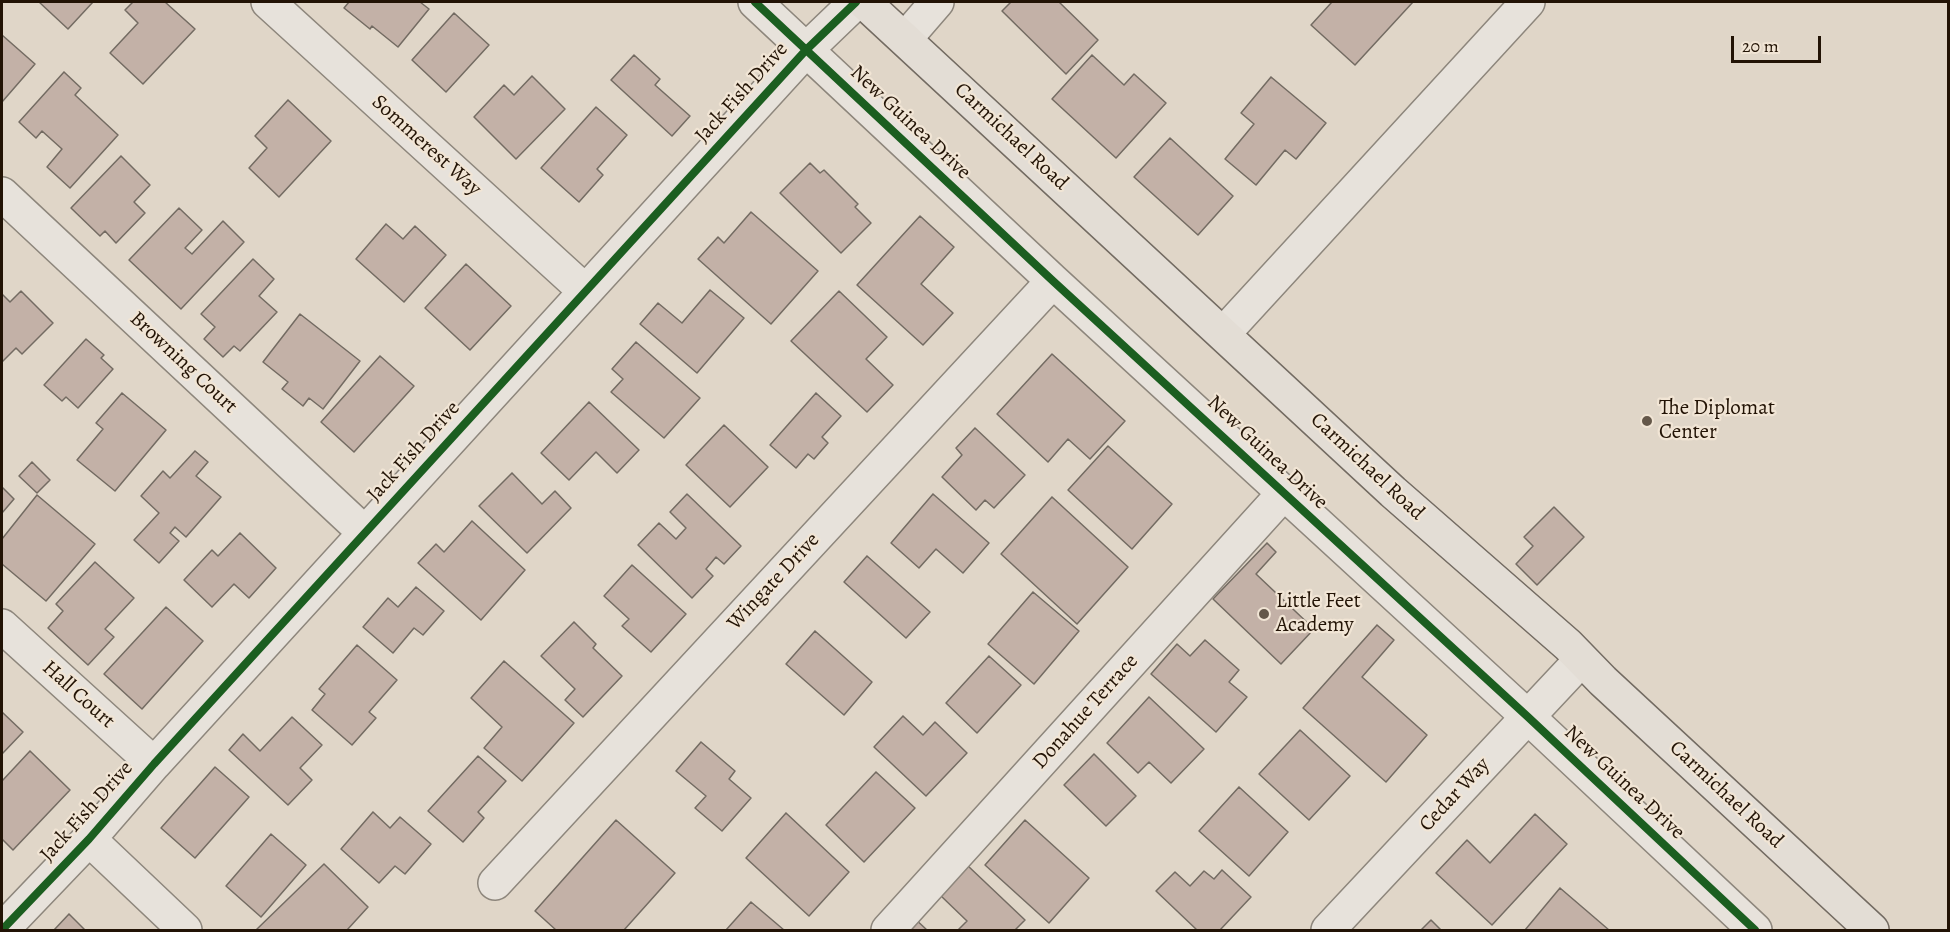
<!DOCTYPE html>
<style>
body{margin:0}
#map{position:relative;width:1950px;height:932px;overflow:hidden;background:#e0d6c8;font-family:Alegreya,serif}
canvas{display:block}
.frame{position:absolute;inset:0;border:3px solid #221305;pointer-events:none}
.scale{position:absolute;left:1731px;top:36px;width:90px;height:27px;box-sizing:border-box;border:3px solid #221305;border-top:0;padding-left:8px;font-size:18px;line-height:21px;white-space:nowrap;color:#221305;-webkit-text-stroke:4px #f1e5d5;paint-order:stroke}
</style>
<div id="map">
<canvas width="1950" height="932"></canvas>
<div class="frame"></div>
<div class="scale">20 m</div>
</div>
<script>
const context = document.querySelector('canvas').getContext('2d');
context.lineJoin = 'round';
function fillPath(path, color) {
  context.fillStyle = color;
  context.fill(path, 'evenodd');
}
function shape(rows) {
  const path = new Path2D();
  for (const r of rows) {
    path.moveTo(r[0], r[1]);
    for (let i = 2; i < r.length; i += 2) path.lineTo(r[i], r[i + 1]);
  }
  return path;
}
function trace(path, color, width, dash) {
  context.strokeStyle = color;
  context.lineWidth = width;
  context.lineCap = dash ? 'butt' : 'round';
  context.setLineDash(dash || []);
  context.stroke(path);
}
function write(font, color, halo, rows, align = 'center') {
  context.font = font + ' Alegreya,serif';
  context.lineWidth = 4.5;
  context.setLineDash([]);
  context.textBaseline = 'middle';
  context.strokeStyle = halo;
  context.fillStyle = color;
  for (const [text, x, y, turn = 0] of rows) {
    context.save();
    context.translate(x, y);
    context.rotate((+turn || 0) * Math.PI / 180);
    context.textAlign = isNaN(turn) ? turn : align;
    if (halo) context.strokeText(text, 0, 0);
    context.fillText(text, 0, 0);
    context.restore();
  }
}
const building = shape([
 [39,2,93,2,68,29,39,2],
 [133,2,165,2,195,29,143,84,110,53,138,23,125,10,133,2],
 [349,2,420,2,429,9,398,47,372,26,370,29,344,8,349,2],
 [1011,2,1059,2,1098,40,1066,74,1002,11,1011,2],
 [1332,2,1413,2,1355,65,1311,25,1332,2],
 [454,13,489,45,446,92,412,60,454,13],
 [2,35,35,64,2,102,2,35],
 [634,55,660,79,655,85,690,116,672,136,611,80,634,55],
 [1092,55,1124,85,1134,74,1166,103,1116,158,1052,99,1092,55],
 [64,72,81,88,75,95,118,135,70,188,47,167,62,149,42,131,36,138,19,122,64,72],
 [532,76,565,109,516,159,474,117,504,85,514,95,532,76],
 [1271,77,1326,123,1296,159,1285,150,1256,185,1225,159,1254,124,1241,113,1271,77],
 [288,100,331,141,279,197,249,168,267,148,255,136,288,100],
 [596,107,627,135,597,169,603,175,579,202,541,168,596,107],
 [1170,138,1233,196,1198,235,1134,177,1170,138],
 [121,156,150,185,134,202,145,213,116,243,105,231,100,236,71,208,121,156],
 [810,163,820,173,824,170,858,204,855,207,871,223,841,253,780,193,810,163],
 [179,208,202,230,185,248,192,254,223,221,244,242,181,309,129,260,179,208],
 [751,212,818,271,771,324,698,259,718,237,724,243,751,212],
 [920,216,954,247,921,284,953,313,923,345,857,285,920,216],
 [386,224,403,239,415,226,446,255,404,302,356,259,386,224],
 [253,259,274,279,259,296,277,312,240,351,234,346,223,357,204,339,215,327,201,314,253,259],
 [466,264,511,306,470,350,425,308,466,264],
 [710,290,744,318,697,373,640,324,658,303,682,323,710,290],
 [21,291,53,323,22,354,16,348,2,362,2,294,10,302,21,291],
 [839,291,887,337,866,359,893,385,867,412,791,341,839,291],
 [300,314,360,361,323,409,309,398,303,406,282,389,288,382,263,362,300,314],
 [86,339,104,355,101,358,113,369,78,408,66,397,62,401,44,385,86,339],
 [636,342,700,398,664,438,611,392,623,379,612,369,636,342],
 [1052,354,1125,421,1090,459,1068,439,1048,462,997,414,1052,354],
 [380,356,414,386,354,452,321,422,380,356],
 [122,393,166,430,115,491,77,460,103,429,96,423,122,393],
 [816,393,841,416,822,437,828,443,814,459,808,454,796,468,770,445,816,393],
 [589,402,639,450,617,473,596,452,569,480,541,453,589,402],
 [724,425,768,467,730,507,686,465,724,425],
 [975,428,1025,475,994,508,985,500,976,510,942,477,962,455,956,448,975,428],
 [1108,446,1172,504,1132,549,1068,490,1108,446],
 [195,451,208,462,196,476,221,497,186,537,175,527,170,533,179,541,159,563,134,540,159,513,141,496,163,471,170,478,195,451],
 [32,462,50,480,37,493,19,476,32,462],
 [512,473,542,504,555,491,571,508,527,553,479,506,512,473],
 [2,487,14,499,2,513,2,487],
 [687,494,741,546,724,564,716,557,706,569,713,576,692,598,638,545,659,523,676,539,686,528,670,512,687,494],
 [933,494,989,543,963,573,936,549,919,568,891,543,933,494],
 [37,495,95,544,46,601,2,564,2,539,37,495],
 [1052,497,1128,567,1077,624,1001,554,1052,497],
 [1554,507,1584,537,1537,585,1516,564,1533,546,1524,537,1554,507],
 [472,521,525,570,481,620,418,563,436,544,444,552,472,521],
 [240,533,276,568,249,598,234,584,212,607,184,580,212,550,218,556,240,533],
 [1267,543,1276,552,1256,574,1314,629,1281,664,1213,599,1267,543],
 [867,556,930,612,906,638,844,582,867,556],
 [95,562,134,598,105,629,114,637,88,665,48,628,63,611,56,604,95,562],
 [632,565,686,614,651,652,622,626,629,619,604,596,632,565],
 [416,587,444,611,423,635,414,628,393,653,363,627,388,598,398,607,416,587],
 [1033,592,1079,631,1034,684,988,644,1033,592],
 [166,607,203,641,142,709,104,674,166,607],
 [574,622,596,644,593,648,622,676,583,717,565,700,575,689,541,656,574,622],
 [1377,625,1394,640,1362,677,1427,735,1386,782,1303,708,1377,625],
 [815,631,872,682,844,715,786,664,815,631],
 [1205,640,1239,670,1229,682,1247,697,1216,732,1151,674,1177,644,1190,656,1205,640],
 [357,645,397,680,369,712,376,718,352,745,312,710,325,694,319,689,357,645],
 [989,656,1021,685,977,733,946,703,989,656],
 [504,661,574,723,522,781,484,748,502,727,471,698,504,661],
 [1149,697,1204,749,1171,783,1149,762,1138,773,1107,743,1149,697],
 [2,712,23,732,2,754,2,712],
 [903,716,923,735,935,722,967,753,926,796,874,747,903,716],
 [292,717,322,745,300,768,312,780,288,805,229,750,243,734,260,751,292,717],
 [1300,730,1350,776,1309,820,1259,774,1300,730],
 [701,742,735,771,729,779,751,798,722,831,695,808,706,796,676,771,701,742],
 [30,751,70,790,13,850,2,839,2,781,30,751],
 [1094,754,1136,796,1106,826,1064,785,1094,754],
 [478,756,506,781,478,812,484,818,463,842,428,811,478,756],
 [215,767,249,797,195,858,161,828,215,767],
 [876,772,915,808,864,862,826,825,876,772],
 [1239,787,1288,832,1249,876,1199,831,1239,787],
 [373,812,390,828,400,817,431,844,405,874,395,866,379,883,341,849,373,812],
 [786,813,849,872,809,916,746,858,786,813],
 [1535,814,1567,844,1492,925,1436,873,1467,840,1490,863,1535,814],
 [616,820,675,873,624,930,556,930,535,911,616,820],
 [1025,820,1089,878,1049,923,985,865,1025,820],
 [271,834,306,865,261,917,226,886,271,834],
 [324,864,368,907,347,930,256,930,324,864],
 [967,865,1025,920,1015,930,958,930,967,921,940,895,967,865],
 [1222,870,1251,897,1220,930,1197,930,1156,891,1175,872,1190,886,1204,871,1214,879,1222,870],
 [1560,888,1609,930,1525,930,1560,888],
 [751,902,784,930,726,930,751,902],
 [69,914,85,930,54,930,69,914],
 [913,917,927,930,901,930,913,917],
 [1431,920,1441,930,1421,930,1431,920]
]);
const street = shape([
 [268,2,585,291],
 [755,2,1053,281,1528,717,1755,930],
 [905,39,937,2],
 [2,194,365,533],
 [1224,333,1528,2],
 [2,626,154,764],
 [89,839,185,930],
 [495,883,1053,281],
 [2,930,89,839,154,764,806,50,856,2],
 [888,930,1284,493],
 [1328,930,1581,660]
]);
const primary = shape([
 [864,2,1393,492,1568,645,1603,681,1872,930]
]);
const cycleway = shape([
 [755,2,1053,281,1528,717,1755,930],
 [2,930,89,839,154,764,806,50,856,2]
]);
const markers = [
 [1647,421,6,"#645749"],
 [1264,614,6,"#645749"]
];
const streetNames = [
 ["Jack Fish Drive",742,93,-48],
 ["New Guinea Drive",910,123,43],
 ["Carmichael Road",1011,137,43],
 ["Sommerest Way",426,146,42],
 ["Browning Court",183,363,43],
 ["Jack Fish Drive",414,452,-48],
 ["New Guinea Drive",1267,453,43],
 ["Carmichael Road",1367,467,43],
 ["Wingate Drive",774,582,-47],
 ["Hall Court",78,695,42],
 ["Donahue Terrace",1086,712,-48],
 ["New Guinea Drive",1624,783,43],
 ["Cedar Way",1455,795,-47],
 ["Carmichael Road",1726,795,43],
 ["Jack Fish Drive",87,812,-48]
];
const poiNames = [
 ["The Diplomat",1659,409],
 ["Center",1659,433],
 ["Little Feet",1276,602],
 ["Academy",1276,626]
];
fillPath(building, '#c3b1a7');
trace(building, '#736b62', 1.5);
trace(street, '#8d867c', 36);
trace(primary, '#736b62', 36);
trace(street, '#e7e2db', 33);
trace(primary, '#e3ddd5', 33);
trace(cycleway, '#1b5e20', 8);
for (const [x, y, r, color] of markers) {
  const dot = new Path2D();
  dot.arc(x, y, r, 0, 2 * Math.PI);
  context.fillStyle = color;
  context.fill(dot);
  trace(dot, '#f1e5d5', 2);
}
write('21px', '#221305', '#f1e5d5', streetNames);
write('21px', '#221305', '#f1e5d5', poiNames, 'left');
</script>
